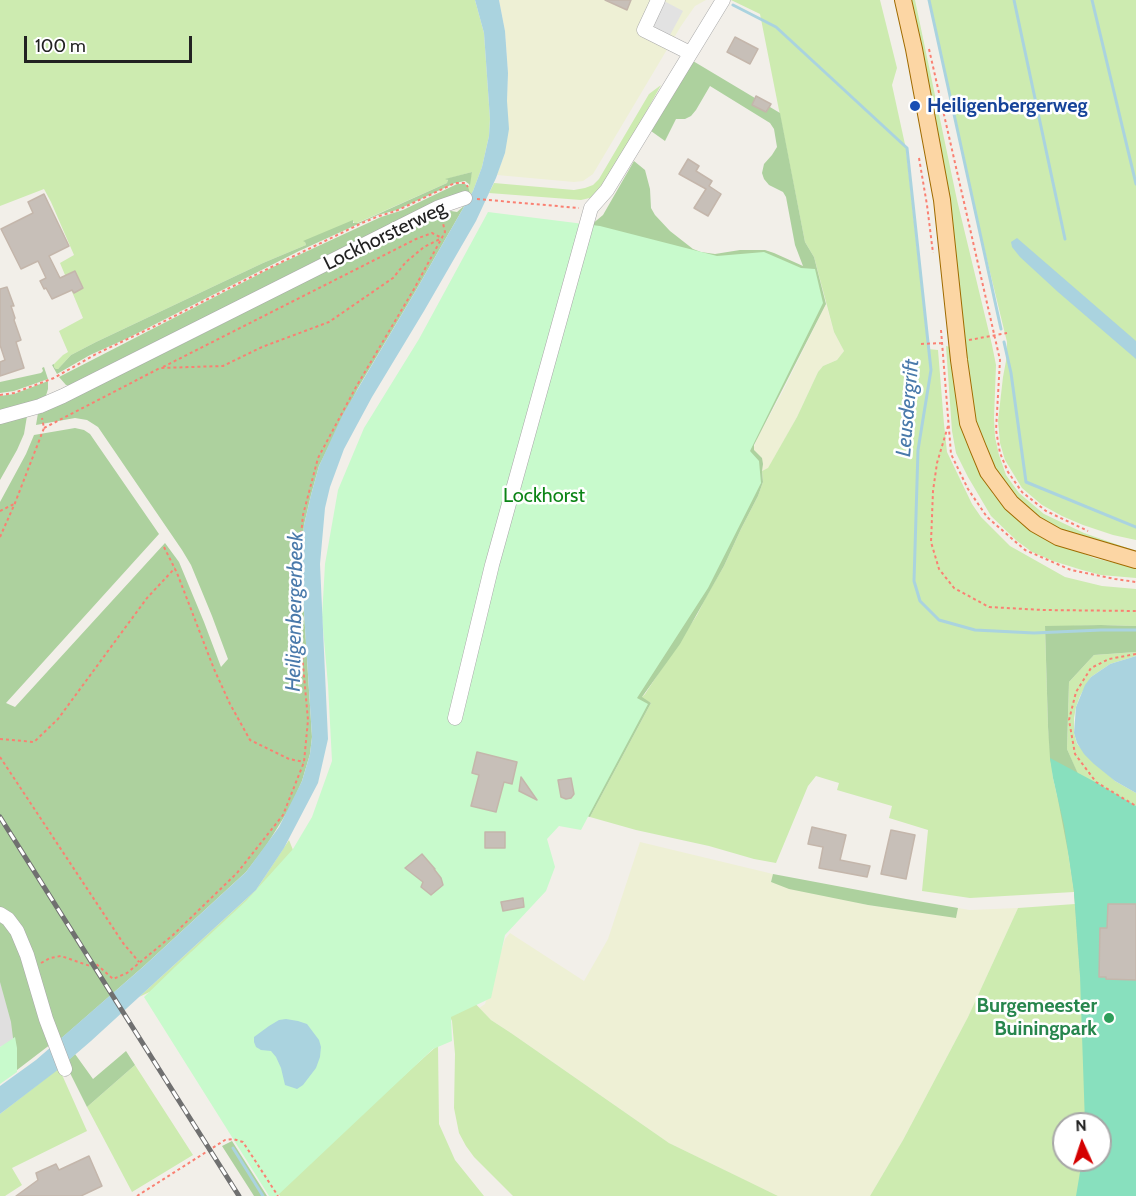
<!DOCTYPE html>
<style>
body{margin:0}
#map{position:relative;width:1136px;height:1196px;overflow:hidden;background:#f2efe9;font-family:Cabin,sans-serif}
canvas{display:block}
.north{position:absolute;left:1052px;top:1112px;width:60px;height:60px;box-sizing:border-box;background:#fff;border:2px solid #a7a7a7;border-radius:50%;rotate:357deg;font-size:16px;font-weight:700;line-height:24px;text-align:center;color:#222}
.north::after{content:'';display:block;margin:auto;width:21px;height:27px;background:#d40000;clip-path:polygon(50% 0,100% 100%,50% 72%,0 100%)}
.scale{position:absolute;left:24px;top:36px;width:168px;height:27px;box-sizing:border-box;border:3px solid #222;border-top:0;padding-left:8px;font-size:18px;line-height:21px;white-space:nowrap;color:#222;-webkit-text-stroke:4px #fff;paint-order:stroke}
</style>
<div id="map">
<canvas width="1136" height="1196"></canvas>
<div class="north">N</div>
<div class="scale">100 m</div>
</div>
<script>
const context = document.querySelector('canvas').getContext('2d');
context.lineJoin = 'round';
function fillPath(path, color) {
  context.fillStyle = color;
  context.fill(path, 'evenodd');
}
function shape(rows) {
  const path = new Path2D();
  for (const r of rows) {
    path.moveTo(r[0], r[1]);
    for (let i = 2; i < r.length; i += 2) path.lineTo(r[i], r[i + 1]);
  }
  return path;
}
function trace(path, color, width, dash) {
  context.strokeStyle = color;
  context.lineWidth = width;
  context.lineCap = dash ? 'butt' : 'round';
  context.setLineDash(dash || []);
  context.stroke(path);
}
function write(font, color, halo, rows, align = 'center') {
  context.font = font + ' Cabin,sans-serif';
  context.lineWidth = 5;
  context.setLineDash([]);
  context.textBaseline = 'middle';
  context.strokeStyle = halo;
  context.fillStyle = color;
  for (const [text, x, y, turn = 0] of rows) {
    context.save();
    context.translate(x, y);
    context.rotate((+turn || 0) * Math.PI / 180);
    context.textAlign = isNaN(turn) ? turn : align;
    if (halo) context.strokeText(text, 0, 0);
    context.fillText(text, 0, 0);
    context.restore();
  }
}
const residential = shape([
 [0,945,24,1036,0,1047]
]);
const farmland = shape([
 [499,0,706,0,695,6,681,26,593,174,583,181,574,182,497,175,505,153,508,73,505,31],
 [826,304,834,332,844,351,837,360,823,366,818,372,797,417,768,469,762,471,762,458,753,450,757,439,783,391],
 [640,842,773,874,771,882,868,905,956,917,958,908,970,910,1018,908,968,1017,903,1140,870,1196,778,1196,740,1178,669,1143,511,1033,491,1020,479,1008,485,1004,505,939,510,933,584,981,608,939]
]);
const grass = shape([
 [0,0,475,0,484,33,490,119,489,136,482,167,473,191,471,195,470,194,468,188,472,172,447,179,448,181,447,183,357,223,355,224,353,221,305,242,306,245,263,263,96,342,71,355,58,369,56,369,54,367,54,364,63,355,68,352,59,331,83,318,60,263,74,255,51,202,44,189,0,206],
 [731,0,880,0,897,68,892,85,906,149,928,349,938,350,944,424,947,452,972,504,981,517,1010,546,1065,577,1102,586,1136,589,1136,626,1101,625,1045,627,1048,727,1053,778,1064,825,1074,892,970,898,922,891,928,830,889,818,892,806,837,790,839,783,816,776,808,786,776,863,754,859,709,846,636,830,590,817,651,703,641,698,645,694,697,615,705,599,724,566,741,529,758,496,763,482,762,471,768,468,797,417,818,372,823,366,837,360,844,351,834,332,814,257,805,242,760,14],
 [911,0,915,0,957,200,992,345,996,365,994,418,995,437,999,455,1006,475,1019,493,1044,514,1084,533,1136,551,1054,527,1028,508,1008,487,996,470,986,449,975,420],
 [929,0,1136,0,1136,540,1113,535,1083,525,1062,516,1042,505,1022,488,1005,460,1000,443,998,421,1003,377,1006,361,1007,342,973,202],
 [661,85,606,185,594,197,581,200,489,193,494,183,574,190,585,188,593,185,599,179,649,94],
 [946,346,950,347,981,472,993,494,1006,509,1050,540,1094,558,1115,563,1136,566,1136,578,1101,575,1082,570,1053,561,1032,552,1017,541,991,516,968,477,956,453,952,431],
 [1136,652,1136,656,1110,664,1091,677,1080,696,1076,707,1074,718,1074,733,1077,744,1115,781,1136,793,1136,809,1118,869,1067,749,1069,682,1094,655],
 [289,840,309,890,469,997,491,1020,511,1033,669,1143,778,1196,513,1196,474,1157,466,1146,459,1133,454,1108,455,1054,452,1021,449,1015,175,980,139,997,256,890],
 [1075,904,1080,976,1104,1099,1136,1196,870,1196,903,1140,968,1017,1018,908],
 [1064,1124,1100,1124,1100,1160,1064,1160],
 [438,1045,439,1124,455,1160,484,1196,280,1196,276,1190],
 [135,1065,193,1155,132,1192,87,1107],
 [59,1068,87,1131,12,1168,22,1185,5,1196,0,1196,0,1114]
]);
const forest = shape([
 [693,61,780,113,805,242,814,257,826,304,754,445,754,450,762,458,763,464,762,471,763,482,758,496,741,529,724,566,680,644,642,697,651,703,590,817,566,810,591,225,603,215,634,161,645,170,650,189,651,208,655,215,670,231,693,249,701,252,715,254,740,250,765,250,774,253,803,266,795,245,786,197,783,192,769,185,764,179,762,173,764,164,772,155,777,147,774,129,770,123,710,86,696,110,691,116,685,119,676,119,665,141,651,131,672,93],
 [472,172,470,185,465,181,455,183,397,210,378,215,299,251,128,338,90,355,57,374,52,365,54,364,54,367,56,369,58,369,71,355,96,342,263,263,306,245,305,242,303,241,353,220,353,223,358,223,447,183,448,180,445,179],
 [457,184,465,184,468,186,470,194,70,386,66,385,59,377,273,267,381,217,403,210],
 [465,205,415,292,358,388,319,466,311,495,304,525,301,565,312,737,310,754,302,781,291,806,266,846,246,872,144,966,56,1043,29,952,0,911,0,502,26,454,34,435,75,428,84,430,90,434,159,534,6,703,15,707,165,543,179,562,204,622,221,667,228,659,212,616,191,565,182,550,98,427,87,420,75,418,36,425,38,413,45,411,196,337,316,276,414,227,451,211,457,212],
 [44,367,48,379,14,391,0,393,0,382,41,373,43,371,42,368],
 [48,381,48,389,45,399,0,412,0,396,14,394],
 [27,416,24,434,17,450,0,480,0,423],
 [1101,625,1136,626,1136,652,1094,655,1069,682,1067,749,1091,803,1080,976,1074,892,1069,857,1050,758,1048,727,1045,626],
 [773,874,906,899,958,908,956,918,868,905,789,889,771,882],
 [0,918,9,925,51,1044,17,1070,11,1022,0,982],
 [126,1051,135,1065,87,1107,65,1063,75,1054,93,1079],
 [232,1141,267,1196,254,1196,222,1146]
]);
const park = shape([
 [488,212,600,226,717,256,764,252,801,268,815,269,823,303,750,451,759,461,761,483,708,588,637,698,648,704,581,830,559,826,547,839,555,867,546,891,505,935,491,998,451,1017,452,1041,433,1049,277,1196,269,1196,144,997,176,966,247,900,293,849,312,817,332,761,328,685,322,617,325,564,338,490,364,428,419,339],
 [15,1037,17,1048,17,1072,0,1084,0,1047]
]);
const pitch = shape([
 [1050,758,1097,783,1136,806,1136,1196,1076,1196,1082,1160,1100,1160,1100,1124,1085,1124,1080,976,1074,892,1064,825,1053,778]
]);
const parking = shape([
 [664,1,683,11,669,37,650,28]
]);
const water = shape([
 [475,0,499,0,505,31,508,73,507,101,509,129,505,153,496,178,476,221,424,311,372,397,344,449,330,487,325,508,320,564,328,739,318,783,284,848,256,890,91,1041,55,1072,0,1114,0,1086,36,1060,144,966,246,872,279,827,302,781,310,754,312,737,301,565,304,525,311,495,319,466,343,414,415,292,473,191,482,167,489,136,490,119,484,33],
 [1017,238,1136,341,1136,359,1058,292,1020,257,1012,247,1011,242],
 [1136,656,1136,793,1115,781,1094,764,1084,754,1077,743,1074,733,1076,707,1085,685,1091,677,1110,664],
 [286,1019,298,1021,307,1024,319,1040,321,1047,320,1057,316,1068,303,1085,297,1089,285,1085,281,1068,276,1057,271,1051,261,1050,256,1047,254,1042,254,1037,269,1026,279,1020]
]);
const stream = shape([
 [929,0,1001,329],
 [1014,0,1065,239],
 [1092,0,1136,184],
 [733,5,776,27,907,148,931,370,918,450,914,581,920,601,939,620,975,630,1034,633,1101,630,1136,630],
 [1004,342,1011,373,1026,482,1136,527],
 [233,1148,263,1196]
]);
const building = shape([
 [605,0,631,0,627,10,605,0],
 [735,37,758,49,750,64,727,52,735,37],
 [756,96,771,104,766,112,752,105,756,96],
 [688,159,699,166,696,171,712,181,709,186,721,194,708,216,694,208,706,189,679,174,688,159],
 [44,194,69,246,49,256,60,278,75,271,83,288,74,293,72,290,52,299,46,288,44,289,40,281,46,278,38,261,21,269,1,229,33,213,28,202,44,194],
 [7,287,14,306,11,306,15,318,14,320,21,340,16,342,24,368,0,376,0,362,5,360,0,345,0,289,7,287],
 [477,752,517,762,512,784,504,782,496,812,471,806,479,775,472,773,477,752],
 [521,777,537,800,519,791,521,777],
 [571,778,574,794,571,798,566,799,561,797,558,780,571,778],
 [812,827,846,835,840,860,870,866,867,877,819,868,823,847,808,844,812,827],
 [891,830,915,835,906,879,881,874,891,830],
 [485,832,505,832,505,848,485,848,485,832],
 [422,854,435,869,434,869,441,878,443,885,431,895,421,887,423,882,405,868,422,854],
 [523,898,524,907,503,911,501,902,523,898],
 [1108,904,1136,904,1136,980,1106,979,1106,977,1099,977,1100,928,1107,928,1108,904],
 [89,1156,102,1186,81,1196,16,1196,38,1180,36,1173,56,1164,59,1170,89,1156]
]);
const path = shape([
 [929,49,1000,360,996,430,1000,453,1008,472,1022,492,1046,511,1088,531],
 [919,158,927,205,933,253],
 [477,199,579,208],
 [941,330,951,454,968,489,987,517,1025,550,1071,570,1115,579,1136,582],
 [969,340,1007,333],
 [921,344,942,343],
 [163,367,416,239,432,233,442,238],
 [0,395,14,393,54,378,96,354,155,326,251,277,362,223,379,216,396,211,455,183,465,183,468,187],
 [948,426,937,463,933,491,931,542,939,569,954,588,989,607,1043,610,1136,611],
 [44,428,160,368,223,366,262,347,329,322,393,278,406,262,424,247,442,238],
 [0,511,14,504],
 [0,537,15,503,44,428,42,418],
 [164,547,177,573,214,669,230,704,250,740,289,759,304,762],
 [1136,654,1109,659,1091,668,1076,692,1069,720,1075,754,1096,782,1136,806],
 [0,739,34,742,58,719,147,598,175,568],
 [0,757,123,943,139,962],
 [41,963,50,958,61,956,90,966,95,963,113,979,127,973,173,935,237,873,283,815,304,762,308,720,301,643,298,567,303,515,318,458,356,387,414,289,445,232,442,219],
 [137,1196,225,1140,233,1139,243,1142,278,1196]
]);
const minor = shape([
 [658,0,644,30,690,53],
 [0,417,40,406,63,396,439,207,465,198],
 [455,718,492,565,591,208,607,190,723,0],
 [0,914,8,919,17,931,27,955,46,1019,65,1069]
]);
const major = shape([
 [903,0,914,49,942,200,959,360,968,423,978,448,988,472,1011,503,1035,524,1058,537,1136,560]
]);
const rail = shape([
 [0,817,239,1196]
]);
const markers = [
 [915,106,6,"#1a4fb4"],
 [1109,1018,6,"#2e9e5b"]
];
const transitNames = [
 ["Heiligenbergerweg",927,106]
];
const streetNames = [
 ["Lockhorsterweg",385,236,-26]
];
const parkNames = [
 ["Lockhorst",544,496]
];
const leisureNames = [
 ["Burgemeester",1097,1006],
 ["Buiningpark",1097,1029]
];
const waterNames = [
 ["Leusdergrift",908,408,-85],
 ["Heiligenbergerbeek",295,612,-89]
];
fillPath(residential, '#e0dfdf');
fillPath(farmland, '#eef0d5');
fillPath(grass, '#cdebb0');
fillPath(forest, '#add19e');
fillPath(park, '#c8facc');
fillPath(pitch, '#88e0be');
fillPath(parking, '#e2e2e2');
fillPath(water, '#aad3df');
trace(stream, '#aad3df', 3);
fillPath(building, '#c7bfb8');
trace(building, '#c4b6ab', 1.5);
trace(minor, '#a9a9a9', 15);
trace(major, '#a06b00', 18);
trace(path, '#fa8072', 2, [3, 3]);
trace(minor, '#fff', 14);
trace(major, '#fcd6a4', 16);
trace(rail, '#707070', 5);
trace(rail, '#fff', 3, [9]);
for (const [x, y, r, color] of markers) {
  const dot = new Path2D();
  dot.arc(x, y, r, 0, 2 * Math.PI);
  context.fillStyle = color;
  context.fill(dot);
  trace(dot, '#fff', 2);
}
write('bold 20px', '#164399', '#fff', transitNames, 'left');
write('20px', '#222', '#fff', streetNames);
write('20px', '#0c8416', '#fff', parkNames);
write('bold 20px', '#27864d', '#fff', leisureNames, 'right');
write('italic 21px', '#4a7aab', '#fff', waterNames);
</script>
